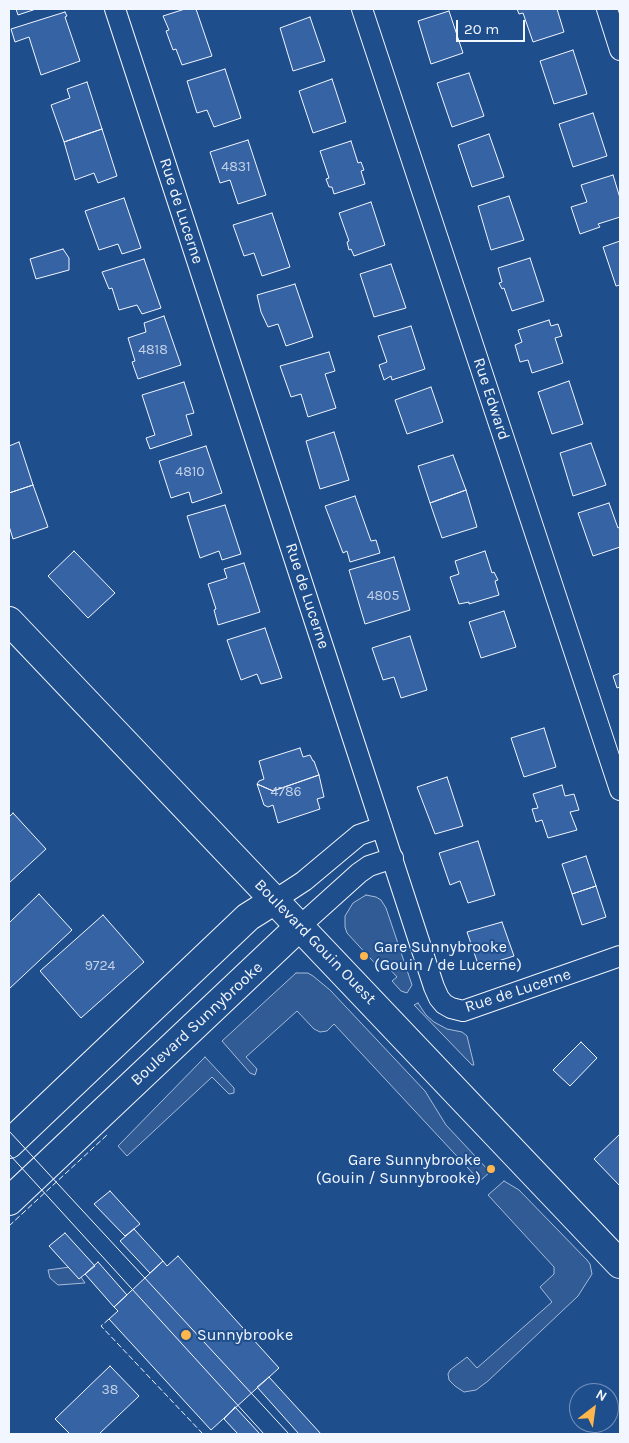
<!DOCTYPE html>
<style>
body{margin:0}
#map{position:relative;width:629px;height:1443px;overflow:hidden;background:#1f4e8c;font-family:Karla,sans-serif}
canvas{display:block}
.frame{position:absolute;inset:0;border:10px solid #f2f6ff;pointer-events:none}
.north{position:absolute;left:569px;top:1383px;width:50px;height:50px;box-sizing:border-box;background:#1f4e8c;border:1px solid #7391ba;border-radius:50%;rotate:30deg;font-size:14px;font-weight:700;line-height:20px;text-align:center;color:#f2f6ff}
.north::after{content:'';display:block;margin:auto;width:18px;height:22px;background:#ffb74d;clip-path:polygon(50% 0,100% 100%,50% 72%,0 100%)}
.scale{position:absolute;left:456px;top:20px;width:69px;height:22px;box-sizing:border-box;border:2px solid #f2f6ff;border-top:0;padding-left:6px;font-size:15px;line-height:18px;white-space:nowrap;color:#f2f6ff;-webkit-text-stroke:4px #1f4e8c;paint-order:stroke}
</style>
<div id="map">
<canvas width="629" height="1443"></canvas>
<div class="frame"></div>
<div class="north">N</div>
<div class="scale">20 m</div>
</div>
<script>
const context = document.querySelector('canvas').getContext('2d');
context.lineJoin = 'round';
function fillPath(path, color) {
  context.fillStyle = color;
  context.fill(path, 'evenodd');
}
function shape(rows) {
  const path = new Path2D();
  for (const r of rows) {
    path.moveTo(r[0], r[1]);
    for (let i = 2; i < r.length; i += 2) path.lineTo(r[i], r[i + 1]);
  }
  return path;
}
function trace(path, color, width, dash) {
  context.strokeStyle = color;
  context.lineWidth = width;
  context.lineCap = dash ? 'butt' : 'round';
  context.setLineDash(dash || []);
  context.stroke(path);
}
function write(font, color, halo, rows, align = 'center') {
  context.font = font + ' Karla,sans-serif';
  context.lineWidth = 4;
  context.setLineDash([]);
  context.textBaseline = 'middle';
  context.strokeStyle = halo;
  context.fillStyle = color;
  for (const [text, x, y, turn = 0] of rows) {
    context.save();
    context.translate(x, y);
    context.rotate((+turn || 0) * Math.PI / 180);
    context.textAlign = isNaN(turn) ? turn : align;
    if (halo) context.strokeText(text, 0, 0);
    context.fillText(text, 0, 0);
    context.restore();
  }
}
const green = shape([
 [366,895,376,897,381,900,386,908,412,985,407,993,401,991,392,981,397,977,387,966,382,971,347,933,345,927,345,916,353,903,366,895],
 [296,973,308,973,313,976,330,990,425,1091,446,1125,490,1172,480,1181,334,1024,327,1031,320,1032,314,1029,297,1011,246,1057,257,1069,255,1075,250,1073,222,1041,296,973],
 [418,1003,426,1015,434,1022,447,1029,462,1032,467,1036,474,1065,472,1065,414,1005,418,1003],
 [205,1057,234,1088,234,1093,229,1094,212,1077,127,1156,118,1146,205,1057],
 [504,1181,519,1190,587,1260,590,1264,592,1274,578,1296,488,1381,476,1390,464,1392,455,1386,449,1380,448,1374,450,1370,467,1357,477,1368,552,1302,540,1287,554,1274,554,1267,488,1195,504,1181],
 [70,1267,77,1271,85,1283,58,1285,50,1278,48,1270,70,1267]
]);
const building = shape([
 [16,9,36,9,18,15,16,9],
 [185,9,196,9,212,56,182,65,176,49,173,50,166,31,169,30,163,16,185,9],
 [517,9,557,9,564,32,533,42,523,13,519,14,517,9],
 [449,11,463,53,431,64,418,21,449,11],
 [65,12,67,16,65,17,80,61,41,75,29,37,15,42,11,29,65,12],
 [310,17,325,61,293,71,280,28,310,17],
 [573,50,587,94,554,104,540,61,573,50],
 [225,69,241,118,214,127,207,110,197,113,187,81,225,69],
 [469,73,484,116,452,127,437,83,469,73],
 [332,79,346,122,313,133,299,91,332,79],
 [87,82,102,129,64,142,51,105,70,98,67,89,87,82],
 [593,113,607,156,573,167,559,124,593,113],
 [102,129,117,176,98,183,94,173,75,180,64,142,102,129],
 [489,134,504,177,472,187,458,145,489,134],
 [248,140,266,195,238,204,230,180,220,183,210,152,248,140],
 [351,141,358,163,361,162,364,170,361,171,365,184,334,194,332,187,329,187,326,179,329,178,320,151,351,141],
 [613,175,620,198,620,217,598,224,600,227,580,234,571,207,587,202,581,185,613,175],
 [509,196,524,240,491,250,478,206,509,196],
 [124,198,141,248,122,254,118,244,99,250,85,211,124,198],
 [371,202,385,245,354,256,351,249,349,250,347,242,349,241,339,213,371,202],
 [272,213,290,267,262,276,254,253,244,256,233,225,272,213],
 [620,241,620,285,616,286,603,247,620,241],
 [63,249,69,258,69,270,36,279,30,259,63,249],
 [530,258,544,301,512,311,504,288,502,289,499,283,502,282,498,268,530,258],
 [144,259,161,308,142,314,137,305,119,310,112,288,109,289,102,272,144,259],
 [391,264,406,308,374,317,360,274,391,264],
 [295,284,313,337,286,346,278,324,268,327,261,312,257,295,295,284],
 [164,316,181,365,138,379,132,362,135,361,128,338,146,332,144,323,164,316],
 [549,320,551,326,558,324,562,336,555,338,563,363,532,373,528,360,520,362,515,345,522,342,518,330,549,320],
 [411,326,425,369,392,380,391,376,384,380,379,365,387,362,378,336,411,326],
 [329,352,335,371,325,374,336,408,308,417,301,394,291,397,280,366,329,352],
 [569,381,583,424,552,434,538,392,569,381],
 [184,382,194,413,186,415,192,435,150,449,146,438,155,435,142,395,184,382],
 [431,387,443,422,407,434,395,400,431,387],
 [334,432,349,480,320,489,306,441,334,432],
 [19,442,33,485,9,493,9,446,19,442],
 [591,443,606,485,573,496,560,453,591,443],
 [206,446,222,493,192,503,189,492,171,498,159,461,206,446],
 [453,455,466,490,430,503,418,466,453,455],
 [33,485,48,527,13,539,9,526,9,493,33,485],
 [466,490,477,527,442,538,430,503,466,490],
 [355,496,371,541,376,540,380,553,350,562,347,551,343,553,325,506,355,496],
 [609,503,618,528,620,527,620,547,593,556,578,513,609,503],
 [225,505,241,554,222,560,219,551,200,558,187,516,225,505],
 [74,551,115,593,88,618,48,576,74,551],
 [485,551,492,573,494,572,498,580,495,581,499,595,469,604,469,602,459,604,450,577,459,574,455,561,485,551],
 [394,557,410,610,365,624,349,570,394,557],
 [244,563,260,612,218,625,214,610,216,609,208,584,227,578,224,569,244,563],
 [504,611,516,647,481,658,469,622,504,611],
 [265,628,282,678,261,684,257,674,241,680,227,640,265,628],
 [410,636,427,690,401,698,394,677,383,680,372,648,410,636],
 [620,673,620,687,617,688,613,676,620,673],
 [544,728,556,767,524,777,511,738,544,728],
 [300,748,303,757,310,755,313,761,314,761,319,775,273,791,257,784,259,781,264,779,259,761,300,748],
 [319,775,324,797,317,799,320,809,278,823,273,805,268,807,264,805,257,784,273,791,319,775],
 [447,777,463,826,435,834,417,787,447,777],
 [562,785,565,796,574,794,579,810,570,812,577,830,548,838,542,820,536,822,532,809,538,808,533,794,562,785],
 [13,813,46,849,9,883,9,817,13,813],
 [478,841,495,895,468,903,460,881,450,885,439,853,478,841],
 [586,856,596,886,572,894,562,864,586,856],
 [596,886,606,917,582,925,572,894,596,886],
 [39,894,72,930,9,989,9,923,39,894],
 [103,915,144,962,81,1018,40,971,103,915],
 [502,922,514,956,479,967,467,932,502,922],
 [581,1042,597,1058,570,1086,553,1070,581,1042],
 [620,1134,620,1186,594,1159,620,1134],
 [110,1191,140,1224,125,1236,94,1204,110,1191],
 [134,1229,163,1261,150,1273,120,1241,134,1229],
 [65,1233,95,1266,79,1279,49,1246,65,1233],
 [178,1256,279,1368,211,1430,109,1319,118,1311,114,1307,163,1261,167,1266,178,1256],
 [98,1262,127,1295,114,1307,85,1274,98,1262],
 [110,1366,139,1396,99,1434,70,1434,55,1419,110,1366],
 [269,1377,321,1434,299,1434,257,1387,269,1377],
 [235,1407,260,1434,238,1434,224,1419,235,1407]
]);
const street = shape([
 [115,9,434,987,439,998,444,1004,451,1008,463,1011,620,956],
 [362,9,620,790],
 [607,9,620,50],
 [275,900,304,881,359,835,382,827],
 [299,927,359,873,369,866,393,858]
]);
const secondary = shape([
 [9,621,620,1264],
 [9,1144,248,917,275,900],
 [9,1201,299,927]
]);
const tram = shape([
 [9,1131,289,1434],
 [9,1154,264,1434]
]);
const fence = shape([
 [9,1226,107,1135],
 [109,1319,101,1326,203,1434]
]);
const markers = [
 [364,956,5,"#ffb74d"],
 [491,1169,5,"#ffb74d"],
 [186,1335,6,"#ffb74d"]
];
const numberNames = [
 ["4831",236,167],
 ["4818",153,350],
 ["4810",190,472],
 ["4805",383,596],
 ["4786",286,792],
 ["9724",100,966],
 ["38",110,1390]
];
const streetNames = [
 ["Rue de Lucerne",181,211,72],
 ["Rue Edward",491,399,72],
 ["Rue de Lucerne",307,596,72],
 ["Boulevard Gouin Ouest",315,942,46],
 ["Rue de Lucerne",518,991,-18],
 ["Boulevard Sunnybrooke",197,1024,-43]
];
const poiNames = [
 ["Gare Sunnybrooke",374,947],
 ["(Gouin / de Lucerne)",374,965],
 ["Gare Sunnybrooke",481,1160,"right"],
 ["(Gouin / Sunnybrooke)",481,1178,"right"],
 ["Sunnybrooke",197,1335]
];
fillPath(green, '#305b95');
trace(green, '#a8bbd7', 1);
fillPath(building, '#3563a3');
trace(building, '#f2f6ff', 1);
trace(street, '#f2f6ff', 22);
trace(secondary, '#f2f6ff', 30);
trace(street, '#1f4e8c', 20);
trace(secondary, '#1f4e8c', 28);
trace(tram, '#f2f6ff', 1);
trace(fence, '#f2f6ff', 1, [6, 2.5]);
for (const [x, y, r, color] of markers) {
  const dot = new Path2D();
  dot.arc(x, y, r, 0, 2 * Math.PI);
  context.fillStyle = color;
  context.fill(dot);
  trace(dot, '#1f4e8c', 2);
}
write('14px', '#c3d1e8', null, numberNames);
write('16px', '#f2f6ff', '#1f4e8c', streetNames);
write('16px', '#f2f6ff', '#1f4e8c', poiNames, 'left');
</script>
